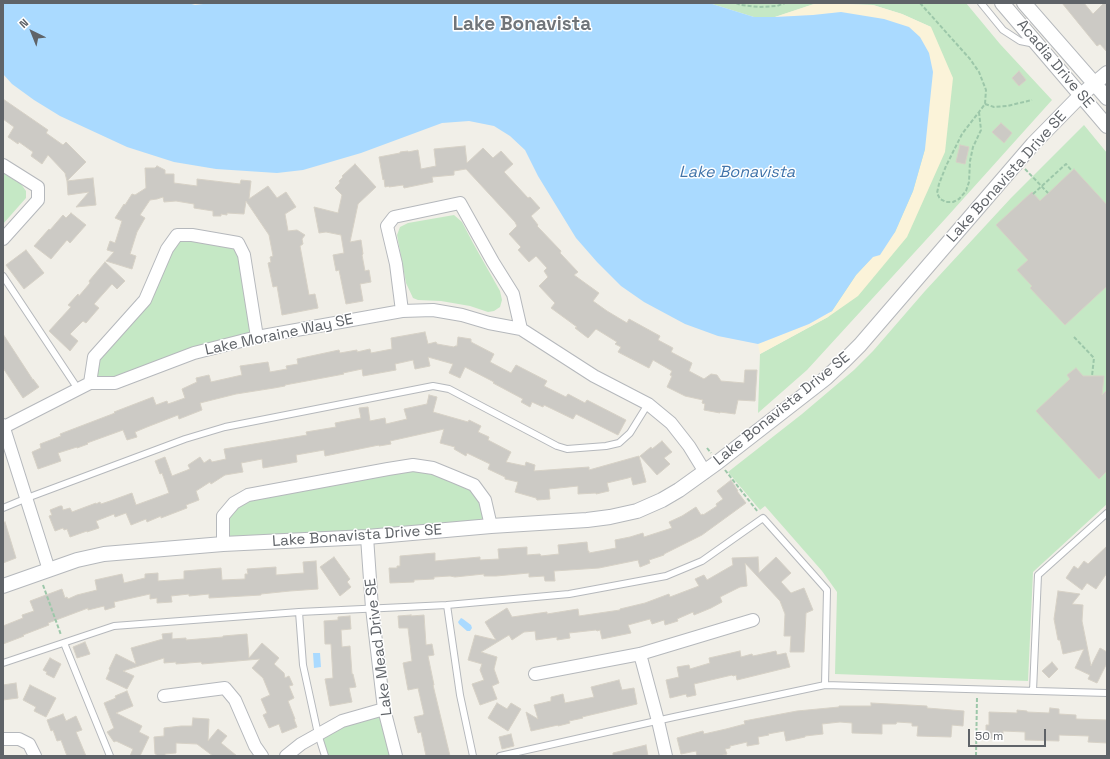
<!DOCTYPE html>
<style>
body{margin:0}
#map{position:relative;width:1110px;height:759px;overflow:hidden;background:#f1efe8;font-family:"Space Grotesk",sans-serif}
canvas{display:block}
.frame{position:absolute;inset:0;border:4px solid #5f6368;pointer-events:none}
.north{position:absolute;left:12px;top:12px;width:40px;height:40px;-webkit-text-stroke:3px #fff;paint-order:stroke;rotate:317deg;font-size:11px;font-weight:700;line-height:16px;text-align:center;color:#5f6368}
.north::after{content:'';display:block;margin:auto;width:14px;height:18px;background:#5f6368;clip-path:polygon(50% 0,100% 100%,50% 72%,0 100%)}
.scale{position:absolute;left:968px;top:729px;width:78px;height:18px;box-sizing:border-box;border:2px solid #5f6368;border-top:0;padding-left:5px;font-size:12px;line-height:14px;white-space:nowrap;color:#5f6368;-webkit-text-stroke:3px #fff;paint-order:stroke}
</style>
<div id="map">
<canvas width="1110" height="759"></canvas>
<div class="frame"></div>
<div class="north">N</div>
<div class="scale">50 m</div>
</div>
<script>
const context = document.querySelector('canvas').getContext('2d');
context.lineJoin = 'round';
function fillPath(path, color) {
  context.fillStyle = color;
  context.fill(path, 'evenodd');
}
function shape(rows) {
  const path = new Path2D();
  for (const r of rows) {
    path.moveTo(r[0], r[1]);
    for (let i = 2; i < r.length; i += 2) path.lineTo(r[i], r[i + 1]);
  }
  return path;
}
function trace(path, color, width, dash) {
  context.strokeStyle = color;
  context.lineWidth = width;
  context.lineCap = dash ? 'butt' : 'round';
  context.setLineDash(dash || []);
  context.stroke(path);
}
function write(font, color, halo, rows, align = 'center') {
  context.font = font + ' "Space Grotesk",sans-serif';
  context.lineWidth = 3;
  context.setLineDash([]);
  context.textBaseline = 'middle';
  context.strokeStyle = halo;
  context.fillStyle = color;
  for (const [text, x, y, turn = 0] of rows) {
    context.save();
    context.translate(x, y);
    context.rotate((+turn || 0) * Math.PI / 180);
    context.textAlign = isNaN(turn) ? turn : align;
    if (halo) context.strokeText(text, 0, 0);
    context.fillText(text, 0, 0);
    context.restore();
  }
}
const green = shape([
 [709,3,966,3,1000,44,1052,100,946,218,807,370,758,413,760,354,828,317,931,27,902,14,873,5,817,3,775,17,754,17],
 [1084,125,1107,153,1107,504,1033,572,1028,681,835,674,837,592,822,571,765,506,760,510,728,472,802,414,854,370,873,351,925,291,1011,198],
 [3,173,21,184,26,191,26,198,3,224],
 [454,215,462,222,473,243,500,291,502,300,500,307,494,311,488,312,470,306,441,301,418,300,413,298,406,283,397,235,400,227,408,223],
 [177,235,238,243,257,337,115,383,90,383,94,357,145,300],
 [413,465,474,485,491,526,223,544,223,516,234,503],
 [384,709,396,756,325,756,318,734]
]);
const sand = shape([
 [817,3,873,5,902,14,931,27,953,78,945,152,907,237,858,296,828,317,760,354,758,344,809,324,832,311,856,275,895,232,913,191,925,149,841,12,813,15,775,17]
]);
const water = shape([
 [3,3,188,3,195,5,211,3,709,3,754,17,775,17,813,15,841,12,884,19,909,27,920,37,929,53,933,72,925,149,913,191,895,232,880,255,873,257,856,275,832,311,809,324,758,344,718,336,685,324,644,302,621,286,597,262,576,238,538,176,525,150,510,136,494,126,469,121,442,123,361,153,303,170,277,173,216,169,174,162,127,147,60,116,34,100,12,84,3,74],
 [461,618,463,619,471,625,472,628,470,631,467,631,459,624,458,622],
 [313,653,320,653,321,667,314,668]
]);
const building = shape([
 [1062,3,1084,3,1093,14,1104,3,1107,3,1107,52,1100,44,1097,46,1062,3],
 [1019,71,1026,80,1019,86,1012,78,1019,71],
 [3,99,48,130,46,133,63,145,66,142,86,162,67,181,65,173,48,155,42,164,31,156,33,152,19,142,18,144,8,137,14,127,3,119,3,99],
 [1001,123,1012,133,1004,143,992,132,1001,123],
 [960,145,969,147,965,164,956,162,960,145],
 [465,146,467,163,483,148,493,158,501,151,513,164,504,172,528,198,530,197,540,208,531,216,538,225,537,226,561,251,560,253,578,272,574,275,599,293,593,301,607,311,627,323,629,319,660,336,658,340,673,348,671,352,692,363,689,371,704,379,711,374,717,375,721,381,744,383,745,370,757,370,755,401,738,400,735,414,720,412,720,413,704,410,705,404,702,403,703,400,685,396,667,387,672,376,670,375,672,371,653,360,649,368,618,352,621,347,615,344,617,342,596,329,588,338,575,328,577,327,551,308,555,303,539,286,548,277,544,271,547,268,536,256,529,262,518,250,521,247,509,234,517,226,515,222,466,169,454,171,454,175,432,177,433,182,404,188,403,185,389,187,389,186,385,187,384,179,383,180,379,157,400,153,400,152,408,151,408,152,418,150,421,169,436,166,434,149,465,146],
 [355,164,376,187,358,204,350,242,361,240,363,254,362,255,365,271,369,270,371,282,360,284,363,301,346,304,339,270,336,271,333,255,344,253,341,235,326,232,319,233,314,207,338,213,342,195,335,188,340,183,339,181,343,177,342,176,355,164],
 [157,166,165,170,165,174,174,174,174,183,197,186,197,179,240,184,241,180,251,181,249,199,268,186,277,198,286,192,296,207,285,214,288,231,297,230,305,235,302,239,303,244,300,246,309,295,315,294,318,308,282,315,277,286,273,287,268,263,271,262,270,257,273,256,269,235,246,201,244,214,227,213,227,215,221,214,221,216,213,216,213,211,194,208,194,204,176,201,164,202,163,197,157,199,150,200,140,215,145,218,137,232,130,254,136,256,132,269,106,261,114,252,107,250,110,241,115,243,122,221,115,218,124,204,125,205,132,194,135,195,146,188,145,168,155,168,157,166],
 [1074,169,1107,205,1107,286,1065,325,1030,288,1032,286,1017,270,1028,260,996,225,1032,192,1040,201,1074,169],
 [93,178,96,205,76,207,89,192,68,195,67,181,93,178],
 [71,213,86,225,70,243,67,240,51,259,34,246,49,229,50,230,63,215,66,218,71,213],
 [26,250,44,273,24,289,6,265,26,250],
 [105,262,125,281,117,289,112,284,94,304,99,308,86,323,83,321,70,334,78,341,70,351,49,331,71,307,68,305,78,294,79,296,90,283,89,281,105,262],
 [425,332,428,344,436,342,437,344,454,347,455,346,457,346,458,337,471,339,471,342,494,354,490,362,511,373,516,365,547,381,544,386,566,397,568,394,585,403,587,400,626,420,618,435,576,414,573,419,544,405,543,407,532,402,530,407,521,402,523,399,493,383,494,382,465,367,460,378,449,373,453,364,428,357,430,366,415,369,413,360,395,364,396,370,363,376,362,369,343,373,344,374,285,385,285,386,274,388,236,394,200,403,202,410,179,419,178,415,147,427,135,432,137,437,127,440,123,430,87,443,88,444,77,448,77,447,58,453,61,461,38,469,32,452,41,448,40,444,61,436,60,434,115,413,114,412,153,397,156,405,167,401,168,404,185,398,182,389,197,382,196,378,209,375,211,382,242,375,240,366,268,362,270,372,287,369,286,366,298,364,297,359,339,350,340,353,357,350,357,352,370,349,371,353,392,349,391,338,425,332],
 [3,334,33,380,33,379,39,387,23,398,3,368,3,334],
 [1076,368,1083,376,1104,376,1102,395,1107,390,1107,471,1099,479,1036,411,1070,379,1067,375,1076,368],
 [429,395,437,397,433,412,468,422,469,420,481,426,478,432,489,437,488,440,511,452,506,462,525,466,526,462,535,465,534,471,589,467,589,470,639,456,646,482,633,485,631,477,628,478,607,483,609,491,596,494,596,493,578,494,578,486,549,489,550,499,537,500,536,498,515,492,518,482,505,479,505,477,488,469,490,464,467,453,466,456,454,449,455,447,440,443,444,429,390,441,391,444,379,446,379,445,325,456,324,450,296,455,297,462,263,468,262,459,241,463,243,472,225,475,211,484,210,482,196,491,199,500,186,505,187,508,161,518,161,516,147,522,146,519,131,525,126,513,115,517,114,514,96,521,99,528,87,532,87,531,70,537,67,529,64,530,63,528,55,531,49,516,52,515,50,510,60,506,62,506,63,510,70,508,72,512,96,503,96,504,100,502,101,504,110,501,132,493,136,505,169,493,162,473,160,474,155,461,165,457,172,476,190,469,188,465,200,457,204,463,210,459,212,462,226,459,224,449,307,435,306,432,336,427,335,423,361,418,359,408,368,407,370,421,385,418,386,424,407,419,404,409,427,404,429,395],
 [662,441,672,452,664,458,670,464,657,475,640,456,651,447,652,449,662,441],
 [731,480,738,491,737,491,746,503,702,535,664,554,664,555,649,560,650,563,640,567,638,560,599,568,554,571,555,581,545,581,544,576,529,577,529,573,496,576,484,576,484,574,455,577,450,576,434,577,434,579,414,580,414,582,390,583,389,568,397,568,397,566,400,566,400,556,435,553,435,561,480,557,480,560,499,559,498,549,527,547,527,555,540,554,541,556,559,554,558,545,587,542,588,551,589,551,589,553,616,548,615,540,630,537,643,533,644,537,672,528,669,522,682,516,696,507,701,515,703,514,703,515,717,506,716,504,723,499,717,491,731,480],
 [5,522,16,558,3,563,3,523,5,522],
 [1107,546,1107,573,1096,589,1087,583,1082,590,1066,578,1074,566,1078,569,1084,561,1088,564,1107,546],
 [334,557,350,579,347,582,351,587,340,596,320,567,334,557],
 [758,557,759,573,776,557,791,573,781,582,791,593,804,588,813,610,806,613,804,652,790,652,791,636,784,636,785,614,780,601,745,563,747,586,740,587,720,597,722,602,711,608,694,615,693,612,677,619,678,621,665,625,664,620,652,624,650,619,628,625,631,633,602,639,600,630,597,631,596,630,569,633,570,638,557,640,557,637,536,640,535,631,524,632,512,640,509,635,481,652,497,657,494,669,499,683,492,686,497,699,480,705,472,684,484,680,480,670,482,664,468,660,475,635,496,640,485,622,507,608,512,617,547,612,547,614,578,609,579,616,620,610,620,609,645,603,669,594,670,597,699,586,695,579,704,575,707,580,733,565,732,558,758,557],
 [316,561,318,589,290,591,261,594,261,595,209,598,209,594,189,596,189,594,171,596,172,602,157,603,157,598,150,599,150,594,114,602,115,607,105,610,104,606,88,610,88,608,48,623,49,625,23,635,24,636,3,644,3,626,23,618,22,615,34,611,30,601,62,589,65,598,67,597,68,599,77,595,97,590,95,580,122,574,124,583,145,578,145,574,158,573,158,581,184,579,184,571,221,568,222,580,245,579,245,574,248,574,247,569,276,567,276,575,304,573,303,562,316,561],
 [1058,591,1080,594,1072,604,1083,605,1082,621,1091,666,1100,648,1107,652,1107,663,1097,683,1088,679,1090,675,1075,668,1084,649,1063,654,1060,640,1058,640,1054,619,1058,591],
 [411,615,411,616,424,615,426,645,432,644,434,655,428,656,434,685,433,685,450,756,426,756,421,732,418,733,414,717,423,715,424,714,418,688,408,690,403,663,412,661,408,628,399,628,398,616,411,615],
 [350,616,351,629,341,630,342,647,350,646,352,674,353,674,356,687,349,688,352,702,330,706,325,679,333,678,331,644,325,644,324,621,338,620,338,617,350,616],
 [172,633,172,639,186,638,186,640,223,637,223,636,247,634,249,658,262,643,279,658,274,664,284,673,285,678,289,676,293,685,289,686,294,698,288,701,295,719,294,719,297,727,282,733,279,724,269,728,263,715,267,713,261,699,270,695,263,678,252,668,260,659,202,664,201,662,176,664,176,662,164,663,164,658,123,671,134,676,127,689,106,679,110,670,109,669,116,654,136,664,131,648,163,639,162,634,172,633],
 [85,642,90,654,77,658,73,647,85,642],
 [740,651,741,657,752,654,753,656,776,651,777,655,786,653,790,667,737,680,736,675,733,676,732,675,694,684,696,695,687,697,686,694,670,698,666,680,679,677,677,667,689,665,690,669,710,663,709,658,740,651],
 [50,658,61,664,54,678,46,674,47,672,43,670,50,658],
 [1052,662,1058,669,1049,678,1042,671,1052,662],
 [619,680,622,690,634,688,637,704,582,717,583,718,569,721,570,723,558,726,558,725,531,731,526,712,538,719,534,705,551,701,551,697,563,694,565,703,594,697,591,687,619,680],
 [16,683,18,698,3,700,3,685,16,683],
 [30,685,56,698,46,717,34,711,36,707,23,700,30,685],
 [127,691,133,706,116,713,142,726,139,732,149,737,140,756,130,756,133,749,116,741,114,742,107,732,114,728,104,703,116,698,115,696,127,691],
 [497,703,507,709,511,703,521,709,508,731,488,718,497,703],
 [871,703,927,706,927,708,964,711,963,726,952,725,951,737,917,736,918,726,912,726,912,723,897,722,896,724,882,724,882,734,852,733,852,723,840,722,822,724,823,734,805,736,805,737,786,741,784,731,768,734,769,735,758,737,759,744,747,746,747,742,730,746,730,748,725,749,727,754,719,756,697,756,696,751,681,754,677,738,703,731,704,734,726,729,745,724,744,721,797,711,839,707,839,706,871,706,871,703],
 [1050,708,1059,709,1059,714,1076,715,1076,719,1107,720,1107,743,1088,742,1089,736,1059,735,1059,741,1025,740,1025,732,1003,731,1003,739,986,738,986,725,989,725,989,712,1017,713,1017,710,1027,711,1027,712,1049,713,1050,708],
 [63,714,66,721,76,716,82,730,76,732,86,756,67,756,61,740,57,741,53,730,51,731,47,720,63,714],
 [193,718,209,719,208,741,218,729,227,736,221,743,237,756,213,756,197,744,176,743,176,753,165,754,165,756,157,756,156,754,155,754,154,737,164,736,164,728,181,726,192,726,193,718],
 [511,734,514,746,502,749,499,737,511,734],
 [646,745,648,756,613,756,613,753,646,745]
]);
const path = shape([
 [736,3,741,5,759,7,777,6,785,3],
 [920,3,970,59,979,72,986,90,985,104,979,112,962,134,946,166,939,184,937,193,940,199,946,202,953,202,959,199,966,191,969,182,970,161,973,147,981,130,979,112],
 [985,104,994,107,1007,106,1032,100],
 [1025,169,1048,193],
 [1033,194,1066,164,1072,171],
 [1074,337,1094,358,1092,376],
 [707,448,711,453],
 [725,470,758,512],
 [43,585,61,635],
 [976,756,977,697]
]);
const service = shape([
 [981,3,1003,30,1020,41,1035,44],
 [3,276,78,389],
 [3,508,27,498,185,439,225,427,433,386,449,389,557,446,567,449,606,446,619,443,630,433,648,404],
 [447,605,460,695,473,756],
 [299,612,303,665,318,734,325,756],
 [64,643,110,756],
 [3,663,114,626,299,612,447,605,569,594,666,576,702,561,763,518,827,590,825,685],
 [1033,691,1038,575,1107,513],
 [500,756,674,717,825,685,1107,693]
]);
const minor = shape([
 [3,165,38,187,38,200,3,239],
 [402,311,396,264,387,226,394,217,460,203,493,262,513,294,521,329],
 [90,383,94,357,145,300,167,249,177,235,192,235,238,243,244,255,257,337],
 [3,425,49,570],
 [4,427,90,383,115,383,194,353,257,337,402,311,433,310,462,315,489,323,521,329,594,376,648,404,671,423,689,446,705,472],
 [367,537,372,608,384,709,396,756],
 [223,544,223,516,234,503,248,495,388,469,413,465,433,468,455,477,474,485,485,500,491,526],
 [640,654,658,721,666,756],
 [535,674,640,654,753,620],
 [164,696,225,688,235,700,255,746,262,756],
 [3,739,19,739,29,744,35,756],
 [286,756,301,744,342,721,384,709]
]);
const tertiary = shape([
 [1002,3,1107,126],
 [1024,3,1107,98],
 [3,586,77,560,104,554,223,544,367,537,491,526,587,520,610,517,637,511,662,500,679,490,718,462,826,378,843,362,860,345,1033,144,1081,95,1107,73]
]);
const streetNames = [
 ["Acadia Drive SE",1055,64,50],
 ["Lake Bonavista Drive SE",1007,177,-48],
 ["Lake Moraine Way SE",279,335,-12],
 ["Lake Bonavista Drive SE",782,409,-39],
 ["Lake Bonavista Drive SE",357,536,-4],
 ["Lake Mead Drive SE",379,647,-97]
];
const waterNames = [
 ["Lake Bonavista",737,173]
];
const districtNames = [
 ["Lake Bonavista",522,25]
];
fillPath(green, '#c5e8c5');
fillPath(sand, '#fbf3d9');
fillPath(water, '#aadaff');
fillPath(building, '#cccac5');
trace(building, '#d6d1c6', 1);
trace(service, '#b5b8bc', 8);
trace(minor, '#b5b8bc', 14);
trace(tertiary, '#b5b8bc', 16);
trace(path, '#9cc7a9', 2, [4, 2]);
trace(service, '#fff', 6);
trace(minor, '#fff', 12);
trace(tertiary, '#fff', 14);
write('15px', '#5f6368', '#fff', streetNames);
write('italic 16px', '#4174aa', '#fff', waterNames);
write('bold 19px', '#70757a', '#fff', districtNames);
</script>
